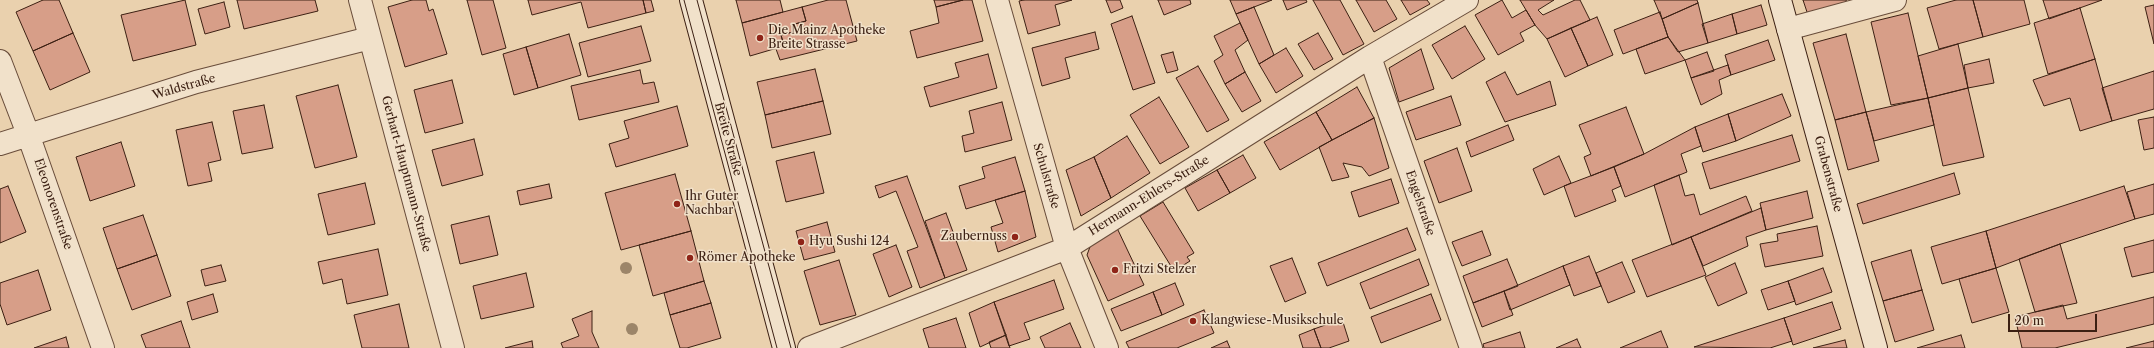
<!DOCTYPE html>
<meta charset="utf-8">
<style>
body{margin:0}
#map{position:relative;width:2154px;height:348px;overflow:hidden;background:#ead1ae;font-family:"Libre Caslon Text",serif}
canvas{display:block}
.scale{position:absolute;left:2008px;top:314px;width:89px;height:18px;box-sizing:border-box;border:2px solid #3c2013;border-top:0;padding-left:5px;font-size:12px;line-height:14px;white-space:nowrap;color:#3c2013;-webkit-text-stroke:3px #f1e1ca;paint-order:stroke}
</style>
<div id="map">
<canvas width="2154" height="348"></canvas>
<div class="scale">20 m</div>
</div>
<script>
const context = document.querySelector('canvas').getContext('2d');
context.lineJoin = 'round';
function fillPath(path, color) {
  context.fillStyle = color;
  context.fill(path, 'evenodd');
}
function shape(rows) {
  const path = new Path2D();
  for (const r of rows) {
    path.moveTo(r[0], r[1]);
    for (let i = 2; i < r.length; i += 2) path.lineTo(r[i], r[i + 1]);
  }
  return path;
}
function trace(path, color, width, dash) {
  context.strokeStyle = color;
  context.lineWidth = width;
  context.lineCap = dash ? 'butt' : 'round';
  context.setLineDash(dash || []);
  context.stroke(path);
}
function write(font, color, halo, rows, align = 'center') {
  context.font = font + ' "Libre Caslon Text",serif';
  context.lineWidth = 3;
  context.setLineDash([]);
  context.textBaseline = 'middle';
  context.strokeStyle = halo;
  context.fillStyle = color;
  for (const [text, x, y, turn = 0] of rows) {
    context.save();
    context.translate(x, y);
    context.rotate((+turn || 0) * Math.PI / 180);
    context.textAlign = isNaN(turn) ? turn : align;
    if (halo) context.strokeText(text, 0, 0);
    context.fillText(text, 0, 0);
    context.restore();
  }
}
const building = shape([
 [43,0,59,0,73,33,33,51,16,12,43,0],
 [185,0,196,45,133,61,121,15,185,0],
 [237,0,315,0,318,11,244,29,237,0],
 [412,0,426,0,429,11,433,9,447,54,405,67,388,7,412,0],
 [467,0,493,0,506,48,482,55,467,0],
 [528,0,643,0,646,13,588,28,581,2,532,15,528,0],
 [643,0,651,0,654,11,646,13,643,0],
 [736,0,780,0,783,12,742,23,736,0],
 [828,0,846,0,857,41,780,60,776,49,784,46,781,35,797,31,795,24,806,21,802,7,828,0],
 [934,0,963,0,936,7,934,0],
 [963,0,972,0,983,41,917,58,910,31,939,23,936,7,963,0],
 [1024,0,1072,0,1055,5,1060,25,1028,34,1019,1,1024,0],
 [1106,0,1120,0,1123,8,1111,13,1106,0],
 [1158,0,1190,0,1191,4,1164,15,1158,0],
 [1230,0,1272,0,1236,14,1230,0],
 [1283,0,1306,0,1307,2,1287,10,1283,0],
 [1313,0,1340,0,1364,44,1343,55,1313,0],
 [1356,0,1386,0,1397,19,1374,32,1356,0],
 [1401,0,1427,0,1430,4,1410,15,1401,0],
 [1502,0,1512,18,1526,10,1535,25,1520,33,1524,41,1498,55,1475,15,1502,0],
 [1520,0,1554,0,1538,10,1543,15,1575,0,1580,0,1590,20,1547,39,1535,25,1520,0],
 [1654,0,1697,0,1698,3,1662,19,1654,0],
 [1803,0,1846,0,1848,4,1808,15,1803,0],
 [1956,0,1973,0,1983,37,1939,49,1927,8,1956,0],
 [1973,0,2024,0,2030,24,1983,37,1973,0],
 [2043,0,2102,0,2049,19,2043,0],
 [224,2,230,27,205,34,198,9,224,2],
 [1698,3,1708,43,1678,52,1668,37,1662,19,1698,3],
 [1761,5,1767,25,1737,34,1732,14,1761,5],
 [2154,5,2154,44,2145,7,2154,5],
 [802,7,806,21,795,24,797,31,781,35,784,46,750,56,742,23,802,7],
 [1254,7,1274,55,1259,64,1236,14,1254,7],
 [2080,8,2095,59,2048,74,2034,23,2080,8],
 [1660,12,1668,37,1623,54,1614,30,1660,12],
 [1908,13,1928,98,1891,105,1871,22,1908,13],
 [1732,14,1737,34,1708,43,1702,24,1732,14],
 [1132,16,1155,83,1133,90,1111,24,1132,16],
 [1597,17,1613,55,1588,66,1571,28,1597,17],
 [1240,23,1248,40,1235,50,1245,72,1225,84,1214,61,1223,55,1214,36,1240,23],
 [641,26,651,61,588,77,579,43,641,26],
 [1465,26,1485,59,1452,79,1432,45,1465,26],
 [1571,28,1588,66,1565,77,1547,39,1571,28],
 [1095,32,1099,49,1065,58,1070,78,1042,86,1032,48,1095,32],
 [73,33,90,72,50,90,33,51,73,33],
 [1318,33,1333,59,1314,70,1298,44,1318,33],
 [569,34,581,75,538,88,526,47,569,34],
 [1846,34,1866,112,1835,120,1813,43,1846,34],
 [1668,37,1685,60,1645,74,1636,49,1668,37],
 [1768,40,1775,60,1731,75,1725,55,1768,40],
 [1958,44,1968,88,1928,98,1918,56,1958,44],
 [526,47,538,88,514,95,503,54,526,47],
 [1286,48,1303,76,1276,93,1259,64,1286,48],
 [1421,49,1434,89,1399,102,1389,68,1421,49],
 [1173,52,1178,70,1167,73,1161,55,1173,52],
 [1707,52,1714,71,1691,78,1685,60,1707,52],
 [988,54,997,88,930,107,924,87,959,77,955,63,988,54],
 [1989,59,1994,83,1968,88,1964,65,1989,59],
 [2095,59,2112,121,2080,131,2070,98,2044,106,2033,80,2095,59],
 [1728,65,1731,75,1719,80,1722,94,1701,105,1691,78,1728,65],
 [1198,66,1229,120,1207,132,1176,78,1198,66],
 [815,69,823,101,765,115,757,82,815,69],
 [640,70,643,84,654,82,659,102,579,120,571,86,640,70],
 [2154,71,2154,109,2112,121,2102,88,2154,71],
 [1245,72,1261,101,1242,112,1225,84,1245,72],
 [1505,72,1517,95,1550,81,1556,105,1505,122,1486,82,1505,72],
 [452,80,463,123,425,133,414,90,452,80],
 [338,85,357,157,315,168,296,96,338,85],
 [1357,87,1374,118,1332,140,1316,112,1357,87],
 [1968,88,1984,157,1943,166,1928,98,1968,88],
 [1782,94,1791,116,1736,141,1728,114,1782,94],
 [1451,96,1461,125,1416,140,1406,112,1451,96],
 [1159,97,1189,147,1160,164,1130,115,1159,97],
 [1928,98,1934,125,1874,141,1866,112,1928,98],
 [823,101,831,134,772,148,765,115,823,101],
 [1002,102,1012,140,965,152,962,136,974,133,969,111,1002,102],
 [264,105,273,148,242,154,233,111,264,105],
 [677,106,688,146,616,167,609,144,629,138,624,121,677,106],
 [1626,107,1644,154,1591,176,1584,157,1591,154,1579,125,1626,107],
 [1316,112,1332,140,1280,170,1264,142,1316,112],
 [1866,112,1879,161,1848,170,1835,120,1866,112],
 [1728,114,1736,141,1703,152,1695,127,1728,114],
 [2154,117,2154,148,2144,150,2138,120,2154,117],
 [1374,118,1389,168,1369,176,1362,167,1343,163,1349,177,1332,181,1319,147,1374,118],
 [212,122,221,160,208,163,212,181,188,186,176,130,212,122],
 [1508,125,1514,140,1471,157,1466,142,1508,125],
 [1695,127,1701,146,1681,154,1687,172,1625,197,1614,167,1644,154,1695,127],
 [1792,135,1800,161,1710,189,1702,163,1792,135],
 [1127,136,1150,173,1111,198,1094,157,1127,136],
 [474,139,483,175,442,186,432,150,474,139],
 [121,142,135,186,90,201,76,157,121,142],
 [1457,148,1472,191,1439,203,1424,161,1457,148],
 [814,152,824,193,786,202,776,161,814,152],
 [1243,155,1256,178,1230,193,1217,170,1243,155],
 [1559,156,1571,183,1544,195,1533,169,1559,156],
 [1015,157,1025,191,966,209,959,186,985,178,982,167,1015,157],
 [1094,157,1111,198,1081,216,1066,170,1094,157],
 [1614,167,1621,186,1612,190,1616,201,1575,217,1564,186,1614,167],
 [1217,170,1230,193,1198,211,1185,188,1217,170],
 [1954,173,1960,194,1863,224,1857,204,1954,173],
 [675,174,691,231,621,250,605,193,675,174],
 [1679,175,1685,196,1694,194,1700,215,1746,196,1752,211,1672,245,1654,185,1679,175],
 [907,176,945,278,920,288,907,251,918,247,896,191,879,198,875,186,907,176],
 [1391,179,1399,203,1359,217,1351,192,1391,179],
 [365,183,375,224,328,235,318,194,365,183],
 [549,184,552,198,520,205,517,191,549,184],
 [2154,184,2154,214,2135,219,2127,192,2154,184],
 [8,186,26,232,0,243,0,189,8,186],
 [2124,186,2135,219,2060,244,1996,268,1986,231,2124,186],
 [1025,191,1036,237,998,252,991,227,1003,223,995,200,1025,191],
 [1807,191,1813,218,1766,230,1760,203,1807,191],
 [1163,202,1194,253,1187,257,1190,261,1174,271,1140,216,1163,202],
 [1761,208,1766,230,1746,237,1748,246,1703,266,1691,237,1761,208],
 [946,213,967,270,945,278,925,221,946,213],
 [143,215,157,255,117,269,103,228,143,215],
 [489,216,498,255,460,264,451,225,489,216],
 [827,222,835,252,804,260,796,231,827,222],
 [1817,226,1823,256,1765,267,1760,244,1778,241,1777,234,1817,226],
 [1117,228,1144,285,1108,301,1087,255,1091,244,1117,228],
 [1407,228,1416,250,1327,286,1318,263,1407,228],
 [691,231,704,281,653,296,639,245,691,231],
 [1482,231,1491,255,1462,266,1452,242,1482,231],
 [1986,231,1996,268,1942,284,1931,247,1986,231],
 [1691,237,1706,275,1647,297,1632,260,1691,237],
 [2154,240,2154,272,2132,277,2124,248,2154,240],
 [2060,244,2077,303,2035,312,2019,259,2060,244],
 [896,245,912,287,889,297,873,254,896,245],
 [378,249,388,295,347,304,342,279,323,284,318,262,378,249],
 [1911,250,1922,290,1883,301,1871,262,1911,250],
 [157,255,171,296,132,310,117,269,157,255],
 [1589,256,1601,286,1574,296,1563,266,1589,256],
 [1292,258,1306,293,1285,302,1270,266,1292,258],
 [1419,259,1429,285,1370,309,1360,283,1419,259],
 [1507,259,1518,286,1473,303,1463,276,1507,259],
 [839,260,856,315,820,325,804,271,839,260],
 [1622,262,1635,292,1608,303,1596,273,1622,262],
 [1735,263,1747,293,1718,306,1705,277,1735,263],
 [221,265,226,281,205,286,201,270,221,265],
 [1563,266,1570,285,1510,310,1504,291,1563,266],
 [1823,268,1832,292,1796,305,1788,281,1823,268],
 [1996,268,2009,312,1972,323,1959,279,1996,268],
 [38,270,51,310,7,325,0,304,0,283,38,270],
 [526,273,534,307,481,319,473,286,526,273],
 [1054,280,1064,309,1024,323,1030,339,1009,346,994,302,1054,280],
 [704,281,711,303,670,315,664,293,704,281],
 [1788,281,1795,301,1768,310,1761,290,1788,281],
 [1175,283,1184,305,1162,315,1153,292,1175,283],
 [1922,290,1934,330,1895,342,1883,301,1922,290],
 [1504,291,1513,315,1482,327,1473,303,1504,291],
 [1153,292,1162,315,1121,331,1111,309,1153,292],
 [213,294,218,312,192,320,187,302,213,294],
 [1431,294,1441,320,1381,343,1371,317,1431,294],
 [2154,297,2154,324,2055,348,2022,348,2015,317,2063,305,2067,319,2154,297],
 [994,302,1006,335,980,347,969,313,994,302],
 [1832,302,1841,329,1793,345,1784,318,1832,302],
 [711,303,721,338,687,348,680,348,670,315,711,303],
 [399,304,409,348,362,348,354,315,399,304],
 [1204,310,1214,333,1177,348,1129,348,1126,342,1204,310],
 [592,311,592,332,599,348,563,348,561,343,579,336,572,319,592,311],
 [956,318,966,348,929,348,923,329,956,318],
 [1784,318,1792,341,1770,348,1694,347,1784,318],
 [1342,319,1349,341,1329,348,1321,348,1314,329,1342,319],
 [181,321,190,348,146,348,141,335,181,321],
 [1070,323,1081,348,1045,348,1040,337,1070,323],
 [1314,329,1321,348,1303,348,1299,335,1314,329],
 [1661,331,1668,348,1620,348,1661,331],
 [1520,332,1525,348,1484,348,1483,344,1520,332],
 [1006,335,1010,348,991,348,989,342,1006,335],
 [1961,335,1965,348,1917,348,1961,335],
 [66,337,69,348,34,348,66,337],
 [1577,339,1581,348,1556,348,1577,339],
 [1845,340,1847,348,1813,348,1845,340],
 [532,341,533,348,505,348,532,341],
 [1227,341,1230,348,1211,348,1227,341],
 [2154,341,2154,348,2126,348,2154,341]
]);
const minor = shape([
 [360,0,453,348],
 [997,0,1067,248,1107,348],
 [1788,29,1895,0],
 [1370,57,1471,348],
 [0,61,28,134,103,348],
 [0,144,196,82,370,38],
 [809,348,1067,248,1370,57,1467,0]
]);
const secondary = shape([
 [691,0,784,348],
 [1780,0,1876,348]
]);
const tram = shape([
 [684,0,777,348],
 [697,0,791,348]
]);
const trees = [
 [626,268],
 [632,329]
];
const markers = [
 [760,38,4,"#8f2418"],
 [677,204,4,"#8f2418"],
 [1015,237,4,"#8f2418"],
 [801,242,4,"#8f2418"],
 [690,258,4,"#8f2418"],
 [1115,270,4,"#8f2418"],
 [1193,321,4,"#8f2418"]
];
const poiNames = [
 ["Die Mainz Apotheke",768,31],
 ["Breite Strasse",768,45],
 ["Ihr Guter",685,197],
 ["Nachbar",685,211],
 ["Zaubernuss",1007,237,"right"],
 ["Hyu Sushi 124",809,242],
 ["Römer Apotheke",698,258],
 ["Fritzi Stelzer",1123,270],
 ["Klangwiese-Musikschule",1201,321]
];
const streetNames = [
 ["Waldstraße",184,87,-16],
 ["Breite Straße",728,139,75],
 ["Gerhart-Hauptmann-Straße",406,174,75],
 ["Grabenstraße",1828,174,75],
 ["Schulstraße",1046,176,74],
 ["Hermann-Ehlers-Straße",1149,196,-32],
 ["Engelstraße",1420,203,71],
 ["Eleonorenstraße",53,204,71]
];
fillPath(building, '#d79e88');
trace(building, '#3c2013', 1);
trace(minor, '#684c3a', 24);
trace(secondary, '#3c2013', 24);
trace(minor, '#f1e1ca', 22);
trace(secondary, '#f1e1ca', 22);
trace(tram, '#3c2013', 1);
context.fillStyle = '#9c8569';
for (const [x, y] of trees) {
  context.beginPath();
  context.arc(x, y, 6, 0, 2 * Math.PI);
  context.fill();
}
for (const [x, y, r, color] of markers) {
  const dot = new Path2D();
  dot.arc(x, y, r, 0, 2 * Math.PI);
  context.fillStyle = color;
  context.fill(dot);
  trace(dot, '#f1e1ca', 1.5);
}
write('12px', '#3c2013', '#f1e1ca', poiNames, 'left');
write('12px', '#3c2013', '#f1e1ca', streetNames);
</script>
